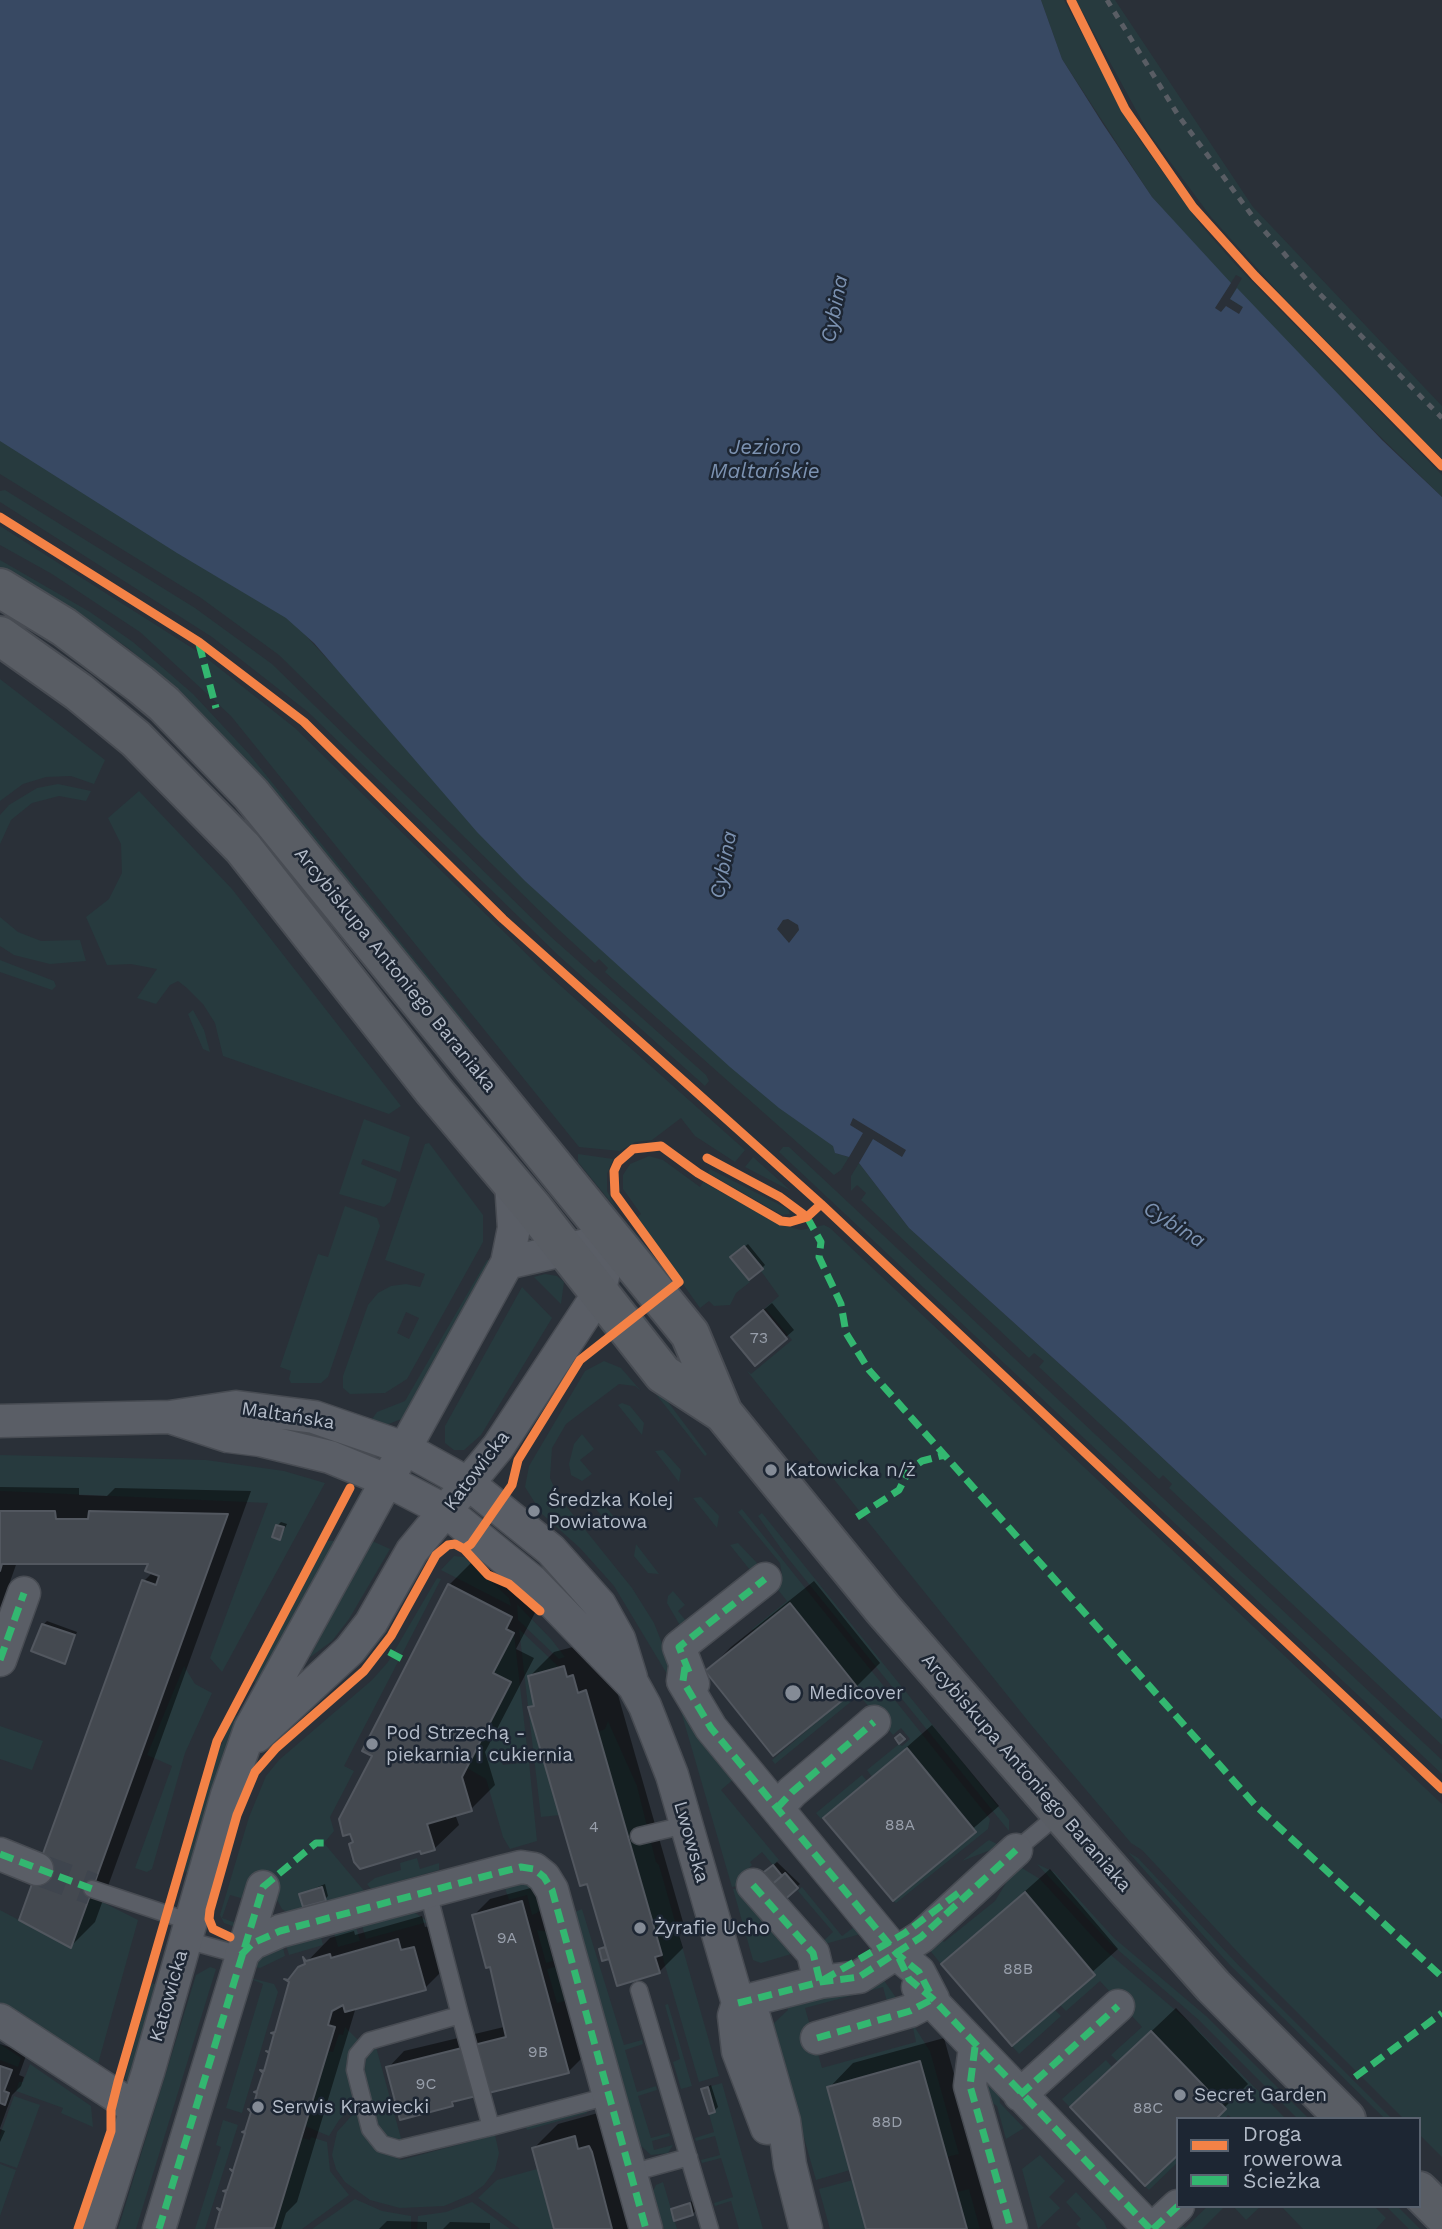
<!DOCTYPE html>
<meta charset="utf-8">
<style>
body{margin:0}
#map{position:relative;width:1442px;height:2229px;overflow:hidden;background:#2a3038;font-family:"Work Sans",sans-serif}
canvas{display:block}
.legend{position:absolute;left:1176px;top:2117px;width:245px;height:91px;box-sizing:border-box;background:#1d2633;border:2px solid #59626f;margin:0;padding:9px 12px;list-style:none;font-size:21px;color:#b4bcc9}
.legend li{display:flex;align-items:center;gap:14px;height:35px}
.legend b{width:35px;border:2px solid #59626f}
</style>
<div id="map">
<canvas width="1442" height="2229"></canvas>
<ul class="legend">
<li><b style="height:9px;background:#f48246"></b>Droga rowerowa</li>
<li><b style="height:9px;background:#33b770"></b>Ścieżka</li>
</ul>
</div>
<script>
const context = document.querySelector('canvas').getContext('2d');
context.lineJoin = 'round';
function fillPath(path, color) {
  context.fillStyle = color;
  context.fill(path, 'evenodd');
}
function shape(rows) {
  const path = new Path2D();
  for (const r of rows) {
    path.moveTo(r[0], r[1]);
    for (let i = 2; i < r.length; i += 2) path.lineTo(r[i], r[i + 1]);
  }
  return path;
}
function trace(path, color, width, dash) {
  context.strokeStyle = color;
  context.lineWidth = width;
  context.lineCap = dash ? 'butt' : 'round';
  context.setLineDash(dash || []);
  context.stroke(path);
}
function write(font, color, halo, rows, align = 'center') {
  context.font = font + ' "Work Sans",sans-serif';
  context.lineWidth = 5;
  context.setLineDash([]);
  context.textBaseline = 'middle';
  context.strokeStyle = halo;
  context.fillStyle = color;
  for (const [text, x, y, turn = 0] of rows) {
    context.save();
    context.translate(x, y);
    context.rotate((+turn || 0) * Math.PI / 180);
    context.textAlign = isNaN(turn) ? turn : align;
    if (halo) context.strokeText(text, 0, 0);
    context.fillText(text, 0, 0);
    context.restore();
  }
}
const green = shape([
 [1041,0,1064,0,1137,136,1200,224,1236,265,1442,475,1442,497,1259,318,1230,299,1242,278,1236,275,1223,295,1205,256,1152,197,1062,59],
 [1076,0,1115,0,1253,207,1442,406,1442,459,1282,296,1211,217,1148,132],
 [0,440,265,591,330,662,834,1134,835,1153,849,1157,841,1170,834,1175,605,972,608,968,599,959,595,963,558,929,279,655,201,598,0,474],
 [5,490,195,608,272,664,550,936,706,1075,709,1081,705,1086,558,955,308,712,212,637,0,502,0,491],
 [0,526,200,653,295,728,544,971,745,1150,735,1162,695,1136,681,1118,652,1140,635,1142,620,1151,579,1147,231,716,140,632,52,574,0,545],
 [0,560,90,612,133,642,193,694,249,754,474,1033,437,1000,243,759,187,700,128,648,85,618,0,569],
 [0,679,105,760,94,784,71,776,46,777,23,784,0,801],
 [58,784,91,791,86,801,59,796,32,803,11,820,0,844,0,815,9,805,37,788],
 [139,791,232,889,401,1106,389,1114,223,1056,215,1023,203,1004,187,988,178,981,170,985,156,1004,137,998,157,969,131,964,107,965,86,917,109,899,122,873,121,844,108,818],
 [0,917,18,932,41,941,80,940,86,961,50,964,14,955,0,946],
 [0,960,54,981,56,986,52,990,0,972],
 [193,1010,204,1030,210,1052,203,1049,188,1014],
 [364,1119,410,1137,400,1172,363,1159,361,1164,397,1179,390,1202,384,1207,339,1194],
 [429,1143,483,1215,483,1242,407,1379,385,1393,350,1394,343,1388,343,1376,368,1305,378,1293,391,1286,406,1284,420,1287,425,1274,385,1260,425,1144],
 [406,1312,419,1318,409,1339,397,1333],
 [783,1147,789,1147,835,1190,1442,1760,1442,1774,779,1152],
 [578,1154,613,1159,607,1174,607,1191,617,1210,578,1162],
 [649,1156,663,1160,700,1187,703,1182,781,1225,801,1230,824,1225,830,1228,1442,1804,1442,2157,1419,2134,1419,2119,1404,2119,1247,1962,1142,1850,1131,1843,1032,1726,747,1371,751,1374,792,1340,765,1308,779,1296,743,1246,730,1257,750,1282,736,1293,730,1305,714,1306,709,1301,700,1308,636,1218,641,1214,623,1189,623,1175,630,1164],
 [753,1157,791,1191,745,1167],
 [859,1163,909,1228,1124,1422,1442,1719,1442,1745,1169,1488,1172,1484,1163,1475,1159,1479,1039,1367,1044,1361,1034,1353,1029,1358,861,1200,866,1193,857,1185,851,1191,851,1176],
 [710,1169,788,1209,790,1214,782,1215,708,1173],
 [345,1206,377,1218,380,1226,328,1377,321,1383,291,1383,289,1379,291,1371,280,1367,318,1254,328,1257],
 [487,1260,494,1261,404,1418,386,1425,370,1422,377,1412,405,1401],
 [545,1274,557,1276,564,1282,561,1304,534,1277],
 [522,1287,552,1318,481,1435,464,1450,454,1450,445,1443,445,1426],
 [604,1361,621,1368,641,1391,635,1386,619,1384,566,1424,552,1448,550,1478,558,1496,632,1588,654,1623,673,1671,667,1674,614,1586,580,1548,542,1514,525,1487,529,1466,585,1371],
 [636,1369,653,1382,707,1454,705,1456],
 [622,1403,630,1406,644,1423,642,1435,618,1405],
 [582,1434,594,1449,580,1460,592,1474,582,1481,571,1475,569,1464,574,1444],
 [663,1450,681,1470,679,1482,655,1451],
 [0,1455,206,1460,284,1471,325,1483,222,1672,210,1658,268,1503,0,1491],
 [701,1497,719,1516,717,1528,693,1498],
 [598,1498,610,1512,622,1527,611,1527,596,1509],
 [742,1509,990,1819,988,1829,896,1903,893,1901,976,1831,907,1748,872,1777,867,1770,899,1744,902,1746,910,1739,901,1728,893,1735,859,1695,775,1764,772,1760,857,1688,790,1604,755,1631,752,1629,787,1601,775,1586,782,1575,780,1563,738,1512],
 [762,1513,1009,1820,1009,1831,787,1557,758,1516],
 [370,1540,390,1549,349,1619,332,1641,309,1658],
 [327,1541,337,1541,259,1685,251,1680],
 [738,1543,757,1563,754,1575,730,1545],
 [636,1544,659,1574,648,1573,634,1556],
 [454,1556,464,1557,509,1598,511,1606,441,1570],
 [437,1578,441,1579,344,1766,354,1771,330,1817,334,1831,324,1843,371,1899,339,1907,326,1901,321,1887,299,1894,303,1907,293,1916,282,1909,276,1898,244,1899,230,1895,222,1918,236,1923,235,1927,224,1923,220,1915,249,1817,266,1776,279,1760,372,1680,388,1662],
 [673,1591,685,1605,678,1611,690,1626,681,1627,667,1603,668,1596],
 [517,1604,551,1639,565,1657,559,1659,518,1620],
 [519,1629,559,1667,528,1676,534,1706,529,1707,560,1815,541,1817],
 [514,1633,528,1756,501,1760,503,1765,529,1762,537,1841,510,1849,503,1837,486,1779,467,1768,511,1683,493,1673],
 [184,1666,195,1684,212,1693,185,1753,152,1869,147,1872,135,1868,172,1766,147,1755],
 [678,1701,736,1777,721,1790,779,1860,773,1865,762,1852,750,1862,752,1865,746,1871,751,1877,742,1885,732,1887],
 [234,1715,242,1719,192,1874,183,1871,214,1762],
 [608,1721,637,1786,656,1862,659,1865,719,2076,699,2082,597,1732,605,1729],
 [0,1726,43,1741,32,1770,0,1759],
 [862,1775,867,1781,821,1819,816,1813],
 [989,1840,1001,1846,962,1861,986,1842],
 [1128,1852,1138,1858,1242,1969,1392,2119,1385,2119,1229,1964],
 [417,1858,420,1869,439,1863,439,1870,371,1889,367,1884,375,1878,401,1870,400,1863],
 [1037,1864,1054,1872,1114,1938,1206,2016,1309,2119,1298,2119,1200,2021,1110,1943],
 [1017,1865,1040,1879,1104,1949,1195,2027,1286,2119,1233,2119,1228,2115,1224,2119,1216,2119,1225,2109,1151,2031,1118,2062,1111,2055,1142,2027,1100,1981,1066,2011,1060,2005,1095,1974,1025,1892,941,1964,928,1948,938,1936,944,1942,995,1901],
 [511,1880,533,1884,544,1904,537,1913,532,1915,527,1895,509,1900,505,1888,466,1899,465,1893],
 [744,1887,798,1952,761,1963,753,1960,733,1889],
 [802,1887,842,1936,858,1924,864,1933,818,1946,833,1932,798,1891],
 [90,1896,138,1920,96,2071,0,2007,0,1910,71,1948],
 [582,1909,624,2045,642,2040,643,2044,625,2050,637,2092,656,2086,657,2090,638,2096,651,2138,669,2133,670,2136,652,2141,654,2150,673,2145,668,2153,651,2155,640,2145,575,1912],
 [405,1910,414,1912,428,1922,366,1939,361,1922],
 [355,1923,360,1941,338,1947,333,1929],
 [537,1930,549,1932,557,1943,549,1945,553,1961,546,1963],
 [320,1933,323,1945,289,1955,285,1942],
 [282,1944,285,1956,260,1968,250,1966,252,1960],
 [562,1965,572,1999,557,2003,547,1969],
 [210,1967,216,1969,136,2229,118,2229,196,1975],
 [246,1977,274,1984,278,1992,242,2113,226,2108,263,1984],
 [883,1979,899,2002,888,2005,883,1987,805,2008,822,2068,916,2042,912,2023,930,2051,959,2154,947,2157,920,2061,850,2170,816,2180,773,2029,774,2023,788,2010,786,2003],
 [151,1983,160,1985,134,2075,124,2081],
 [668,2004,692,2086,681,2089,673,2062,680,2059,665,2005],
 [1055,2010,1061,2016,1019,2054,1012,2046],
 [345,2027,358,2040,348,2057,346,2067,354,2105,339,2120,329,2136,305,2126,328,2051,333,2052,339,2034,343,2035],
 [0,2044,21,2058,18,2067,0,2060],
 [376,2047,402,2142,388,2138,379,2127,364,2074,366,2059],
 [1106,2060,1112,2067,1070,2107,1062,2099],
 [30,2064,91,2106,93,2127,61,2113,63,2108,16,2091,19,2082,23,2082],
 [722,2083,763,2229,739,2229,731,2201,715,2206,714,2203,733,2197,721,2158,702,2163,701,2160,720,2155,715,2136,696,2141,695,2138,714,2132,709,2114,715,2112,708,2087],
 [991,2083,999,2089,1000,2103,1024,2128,1006,2139,997,2106,986,2099,986,2088],
 [14,2096,40,2105,17,2168,0,2162,0,2135],
 [586,2110,587,2113,527,2130,526,2127],
 [356,2111,362,2131,373,2147,401,2160,495,2135,499,2153,495,2170,484,2185,470,2195,444,2206,400,2208,370,2200,345,2182,336,2169,332,2155,337,2132],
 [223,2120,238,2125,205,2229,195,2229,221,2147,216,2145],
 [311,2137,327,2142,330,2171,349,2195,302,2229,266,2229,267,2226,274,2228,302,2138,310,2140],
 [1040,2155,1065,2181,1049,2197,1060,2208,1038,2229,1022,2169],
 [1178,2155,1178,2162,1149,2190,1145,2186],
 [0,2164,16,2170,0,2216],
 [537,2169,554,2229,520,2229,478,2198,497,2180],
 [853,2180,866,2229,830,2229,819,2189],
 [663,2182,677,2229,664,2229,653,2191,656,2185],
 [969,2189,980,2229,967,2229,957,2192],
 [1076,2192,1104,2222,1107,2229,1081,2229,1076,2224,1081,2219,1066,2202],
 [355,2199,382,2211,411,2216,411,2229,312,2229],
 [472,2202,510,2229,417,2229,418,2216,446,2212],
 [1208,2206,1225,2206,1202,2229,1173,2229,1178,2221,1185,2228],
 [1233,2206,1261,2206,1246,2220],
 [1281,2206,1374,2206,1386,2218,1376,2229,1303,2229],
 [1386,2206,1397,2206,1420,2229,1409,2229]
]);
const water = shape([
 [0,0,1041,0,1062,59,1103,124,1152,197,1231,283,1215,308,1221,312,1226,306,1239,314,1243,307,1230,299,1237,288,1382,440,1442,497,1442,1719,1124,1422,909,1228,859,1163,873,1139,902,1157,906,1150,853,1118,850,1125,863,1133,849,1157,835,1153,833,1146,779,1108,730,1067,525,881,477,832,314,643,286,618,177,553,0,441],
 [788,919,798,925,799,930,789,943,777,929,783,920]
]);
const shadow = shape([
 [748,1244,765,1265,762,1268,736,1254],
 [772,1303,794,1330,755,1364,741,1329],
 [0,1487,79,1488,79,1495,107,1496,115,1488,251,1491,95,1922,71,1946,144,1581,153,1572,150,1563,17,1562,0,1610],
 [281,1522,287,1524,280,1538,277,1526],
 [473,1561,535,1593,529,1605,537,1609,516,1649,534,1658,485,1752,495,1785,471,1809,455,1814,459,1825,434,1849,354,1841,374,1755,449,1585],
 [814,1581,880,1663,856,1687,707,1671,731,1647],
 [47,1621,77,1632,64,1662,43,1625],
 [588,1643,610,1667,685,1929,679,1935,683,1948,659,1972,608,1958,601,1950,607,1945,530,1708,536,1703,530,1676,554,1652],
 [932,1725,999,1806,893,1898,826,1818],
 [777,1862,800,1884,782,1899,762,1875],
 [1050,1869,1118,1949,1012,2044,943,1964],
 [325,1884,328,1896,325,1899,301,1894],
 [538,1886,585,2055,568,2072,458,2099,453,2104,402,2118,388,2068,404,2051,508,2026,474,1915,490,1899],
 [422,1916,425,1927,438,1924,449,1964,425,1988,356,2007,297,2202,286,2213,281,2229,216,2229,292,1977,330,1938,354,1931,355,1935],
 [1176,2008,1248,2084,1213,2119,1178,2119,1097,2083],
 [944,2038,997,2229,868,2229,829,2088,853,2063],
 [0,2044,27,2053,19,2075,24,2077,21,2086,12,2095,0,2128],
 [711,2085,718,2107,714,2111,703,2089],
 [598,2113,642,2229,556,2229,533,2149,558,2124],
 [0,2129,5,2131,0,2142],
 [693,2201,696,2210,693,2214,673,2209],
 [387,2221,427,2222,427,2229,379,2229],
 [450,2222,490,2223,490,2229,443,2229]
]);
const building = shape([
 [744,1246,763,1269,749,1280,730,1257,744,1246],
 [763,1310,787,1339,755,1366,731,1337,763,1310],
 [0,1511,55,1511,56,1519,88,1519,89,1511,228,1514,71,1948,19,1920,142,1580,156,1585,159,1576,145,1571,148,1564,2,1564,0,1571,0,1511],
 [276,1525,284,1527,280,1540,272,1537,276,1525],
 [448,1584,512,1617,506,1629,514,1633,493,1673,511,1682,462,1777,472,1811,427,1824,435,1850,421,1854,420,1851,360,1869,354,1862,349,1844,353,1842,350,1834,343,1836,339,1819,372,1756,362,1751,448,1584],
 [790,1603,858,1688,773,1756,705,1671,790,1603],
 [42,1624,75,1635,65,1664,31,1651,42,1624],
 [564,1666,567,1677,573,1675,578,1693,586,1690,662,1955,655,1957,660,1973,617,1986,587,1884,580,1886,528,1707,534,1706,528,1676,564,1666],
 [900,1734,905,1739,899,1744,895,1738,900,1734],
 [907,1748,976,1832,893,1901,823,1818,907,1748],
 [773,1865,782,1876,769,1887,760,1875,773,1865],
 [785,1873,798,1888,782,1902,769,1887,785,1873],
 [322,1887,326,1901,303,1907,299,1894,322,1887],
 [1025,1892,1095,1975,1012,2046,941,1964,1025,1892],
 [522,1901,569,2073,452,2102,453,2106,400,2120,386,2067,506,2037,490,1967,486,1968,472,1915,522,1901],
 [398,1939,401,1950,414,1947,426,1990,345,2012,343,2005,332,2011,328,2025,335,2027,274,2228,215,2229,220,2211,217,2208,221,2210,226,2192,223,2191,227,2190,233,2172,230,2169,233,2171,245,2133,242,2132,245,2131,251,2112,248,2109,252,2111,257,2093,254,2092,257,2091,263,2073,260,2070,264,2071,269,2053,266,2051,269,2052,274,2034,271,2033,275,2032,289,1982,284,1979,288,1980,298,1967,305,1964,303,1957,306,1961,330,1954,331,1958,398,1939],
 [605,1947,609,1959,602,1961,599,1949,605,1947],
 [1151,2031,1226,2109,1216,2119,1178,2119,1178,2155,1145,2186,1070,2107,1151,2031],
 [920,2061,967,2229,866,2229,827,2087,920,2061],
 [0,2066,12,2070,4,2091,9,2093,5,2105,0,2103,0,2066],
 [708,2087,715,2112,709,2114,701,2089,708,2087],
 [575,2136,578,2149,589,2146,592,2152,612,2229,554,2229,532,2148,575,2136],
 [690,2203,693,2215,674,2221,671,2209,690,2203]
]);
const streetTunnel = shape([
 [37,1869,92,1889]
]);
const lane = shape([
 [639,1836,685,1825],
 [1016,1850,1060,1813],
 [92,1889,191,1922],
 [428,1892,460,2015,369,2041,357,2055,355,2070,370,2129,382,2144,399,2149,491,2127,460,2015],
 [186,1940,241,1955],
 [639,1990,710,2229],
 [491,2127,609,2096],
 [631,2173,689,2157]
]);
const street = shape([
 [170,1417,228,1436,260,1440,330,1457,386,1480,446,1511,532,1581,634,1686,645,1706,672,1775,738,2003,754,2017,784,2121,790,2165,806,2229],
 [0,1421,170,1417,236,1407,314,1417,404,1448,469,1484,551,1550,600,1605,619,1639,631,1678],
 [0,1660,24,1593],
 [685,1667,683,1681,711,1728,897,1954,919,1972,933,1999],
 [693,1684,679,1647,765,1579],
 [257,1736,350,1650,371,1623,412,1551,498,1447,599,1293,612,1239,507,1263],
 [777,1808,792,1792,874,1722],
 [0,1854,37,1869],
 [753,1885,813,1953,820,1982],
 [241,1955,253,1943,280,1931,501,1872,521,1867,534,1869,544,1877,552,1890,646,2229],
 [918,1987,1150,2229],
 [738,2003,820,1982,859,1977,921,1937,1016,1850],
 [738,2003,734,2016,738,2051,767,2128],
 [0,2020,136,2109],
 [817,2038,910,2011,933,1999],
 [975,2047,970,2086,1011,2229],
 [1020,2095,1118,2006],
 [98,2229,148,2072,227,1795,250,1729,507,1263,514,1228,511,1182],
 [159,2229,263,1887],
 [1153,2229,1178,2206]
]);
const secondary = shape([
 [0,588,64,627,140,684,164,704,251,794,690,1334,723,1413],
 [0,636,79,692,136,739,243,848,434,1091,532,1207,663,1374,723,1413,883,1609,1125,1887,1213,1986,1346,2119],
 [1419,2191,1442,2214]
]);
const rail = shape([
 [1107,0,1178,115,1256,221,1313,287,1442,418]
]);
const quiet = shape([
 [199,644,216,708],
 [807,1217,821,1242,819,1257,841,1304,846,1333,869,1370,1256,1806,1442,1977],
 [857,1517,899,1490,909,1470,922,1461,945,1455],
 [389,1652,404,1660],
 [0,1660,24,1593],
 [685,1667,683,1681,711,1728,897,1954,919,1972,933,1999],
 [689,1672,679,1647,765,1579],
 [777,1808,792,1792,874,1722],
 [0,1854,92,1889],
 [753,1885,813,1953,820,1982],
 [241,1955,253,1943,280,1931,501,1872,521,1867,534,1869,544,1877,552,1890,646,2229],
 [899,1958,909,1979,933,1999,1150,2229],
 [823,1980,905,1933,961,1891],
 [738,2003,820,1982,859,1977,921,1937,1016,1850],
 [817,2038,910,2011,933,1999],
 [975,2047,970,2086,1011,2229],
 [1355,2077,1442,2013],
 [1020,2095,1118,2006],
 [159,2229,263,1887,316,1843,328,1843],
 [1153,2229,1178,2206]
]);
const cycleway = shape([
 [1071,0,1125,109,1193,207,1255,276,1442,466],
 [0,517,199,642,304,722,503,919,821,1204,1442,1789],
 [707,1158,780,1197,807,1217],
 [464,1549,488,1575,509,1584,540,1611],
 [230,1937,213,1929,209,1919,210,1910,237,1815,255,1772,276,1748,364,1671,391,1636,436,1555,448,1545,455,1544,464,1549,471,1544,512,1485,518,1460,580,1360,679,1282,615,1194,614,1171,618,1162,633,1149,661,1146,698,1173,781,1221,790,1222,807,1217,821,1204],
 [78,2229,111,2131,111,2110,118,2082,217,1741,350,1488]
]);
const markers = [
 [771,1470,7,"#848b96"],
 [534,1511,7,"#848b96"],
 [793,1693,9,"#848b96"],
 [372,1744,7,"#848b96"],
 [640,1928,7,"#848b96"],
 [1180,2095,7,"#848b96"],
 [258,2107,7,"#848b96"]
];
const numberNames = [
 ["73",759,1338],
 ["88A",900,1825],
 ["4",594,1827],
 ["9A",507,1938],
 ["88B",1018,1969],
 ["9B",538,2052],
 ["9C",426,2084],
 ["88C",1148,2108],
 ["88D",887,2122]
];
const streetNames = [
 ["Arcybiskupa Antoniego Baraniaka",395,970,51],
 ["Maltańska",288,1416,9],
 ["Katowicka",477,1471,-53],
 ["Arcybiskupa Antoniego Baraniaka",1026,1773,49],
 ["Lwowska",691,1842,74],
 ["Katowicka",169,1996,-74]
];
const poiNames = [
 ["Katowicka n/ż",785,1470],
 ["Średzka Kolej",548,1500],
 ["Powiatowa",548,1522],
 ["Medicover",809,1693],
 ["Pod Strzechą -",386,1733],
 ["piekarnia i cukiernia",386,1755],
 ["Żyrafie Ucho",654,1928],
 ["Secret Garden",1194,2095],
 ["Serwis Krawiecki",272,2107]
];
const waterNames = [
 ["Cybina",835,309,-79],
 ["Jezioro",765,448],
 ["Maltańskie",765,472],
 ["Cybina",724,865,-79],
 ["Cybina",1174,1225,32]
];
fillPath(green, '#273a3e');
fillPath(water, '#384963');
fillPath(shadow, '#0007');
fillPath(building, '#444950');
trace(building, '#52575f', 2);
trace(streetTunnel, '#3f454e', 32, [32, 16]);
trace(lane, '#484c53', 19);
trace(street, '#484c53', 35);
trace(secondary, '#484c53', 42);
trace(lane, '#5a5e66', 16);
trace(street, '#5a5e66', 32);
trace(secondary, '#595d64', 38);
trace(rail, '#595d64', 5, [7, 7]);
trace(quiet, '#33b770', 7, [14, 7]);
trace(cycleway, '#f48246', 9);
for (const [x, y, r, color] of markers) {
  const dot = new Path2D();
  dot.arc(x, y, r, 0, 2 * Math.PI);
  context.fillStyle = color;
  context.fill(dot);
  trace(dot, '#1d2633', 2.5);
}
write('16px', '#989fab', null, numberNames);
write('19px', '#b4bcc9', '#1d2633', streetNames);
write('19px', '#b4bcc9', '#1d2633', poiNames, 'left');
write('italic 21px', '#7c92b1', '#1d2633', waterNames);
</script>
